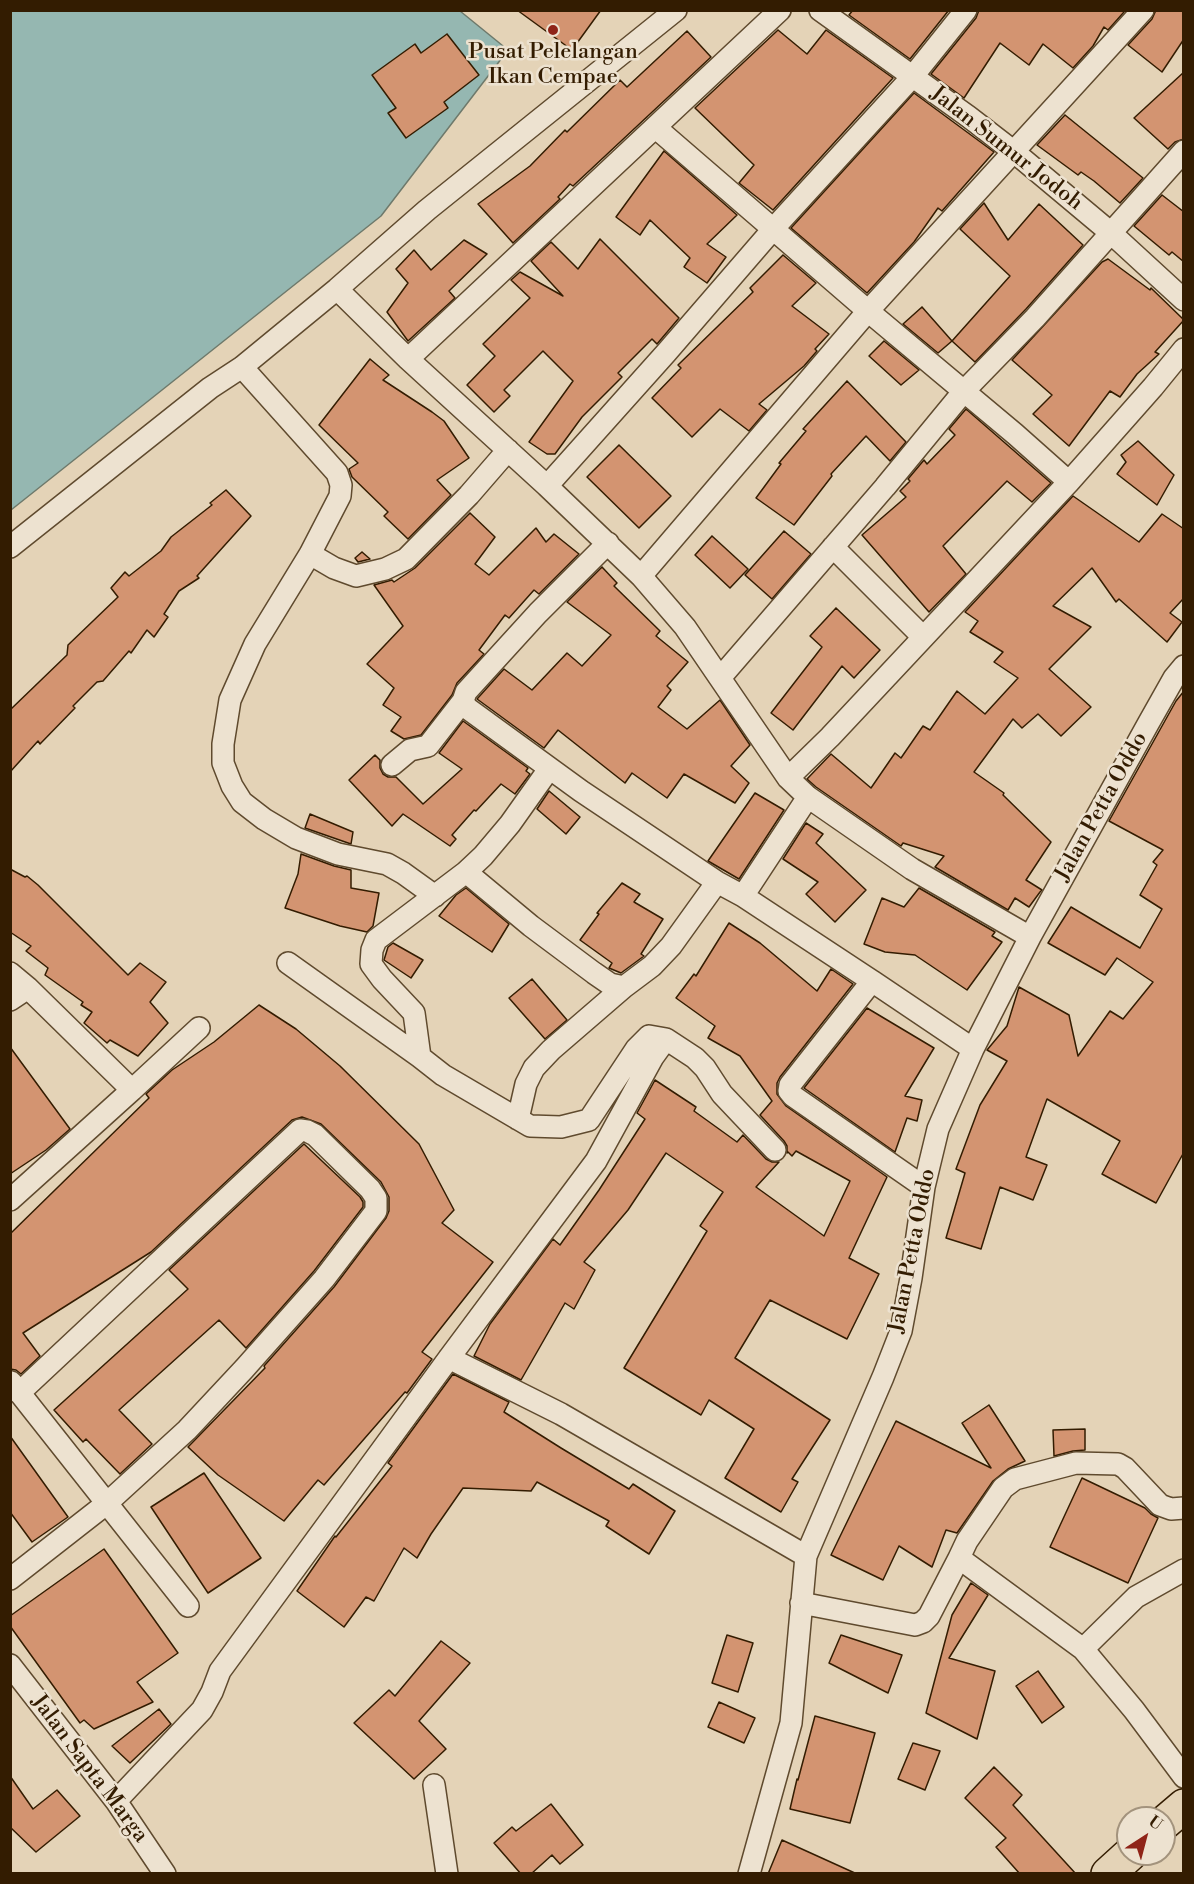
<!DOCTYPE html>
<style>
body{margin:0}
#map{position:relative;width:1194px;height:1884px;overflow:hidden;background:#e4d3b7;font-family:"Libre Bodoni",serif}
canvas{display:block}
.frame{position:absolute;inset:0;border:12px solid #331c01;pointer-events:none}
.north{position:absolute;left:1116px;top:1806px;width:60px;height:60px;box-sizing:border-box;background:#ede2d0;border:2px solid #a3937d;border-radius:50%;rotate:36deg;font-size:16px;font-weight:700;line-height:24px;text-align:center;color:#331c01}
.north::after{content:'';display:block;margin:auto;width:21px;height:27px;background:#8f2418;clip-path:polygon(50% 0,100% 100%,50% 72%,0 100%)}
</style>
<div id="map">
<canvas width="1194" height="1884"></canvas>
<div class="frame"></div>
<div class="north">U</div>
</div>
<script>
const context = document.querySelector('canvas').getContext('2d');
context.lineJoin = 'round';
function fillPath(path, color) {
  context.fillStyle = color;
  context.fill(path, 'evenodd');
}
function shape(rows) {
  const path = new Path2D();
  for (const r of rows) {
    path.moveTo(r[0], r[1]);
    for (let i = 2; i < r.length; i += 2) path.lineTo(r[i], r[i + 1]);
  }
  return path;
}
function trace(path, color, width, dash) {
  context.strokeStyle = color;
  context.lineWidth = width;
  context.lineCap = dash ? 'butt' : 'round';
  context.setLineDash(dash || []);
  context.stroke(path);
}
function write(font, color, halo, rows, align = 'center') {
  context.font = font + ' "Libre Bodoni",serif';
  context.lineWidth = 5;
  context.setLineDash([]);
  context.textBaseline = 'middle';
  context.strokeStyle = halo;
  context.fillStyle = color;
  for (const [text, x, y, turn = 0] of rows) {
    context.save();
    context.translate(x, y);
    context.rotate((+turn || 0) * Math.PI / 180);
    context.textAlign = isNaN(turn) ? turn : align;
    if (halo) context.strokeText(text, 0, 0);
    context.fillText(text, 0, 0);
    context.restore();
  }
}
const water = shape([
 [11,11,460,11,508,50,381,216,11,510,11,11]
]);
const building = shape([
 [517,10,601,10,572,50,517,10],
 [853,10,949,10,910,59,849,15,853,10],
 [979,10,1123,10,1124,12,1108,30,1104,27,1093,46,1073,68,1043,44,1029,65,1000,43,964,98,931,74,976,18,979,10],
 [1156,10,1184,10,1184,39,1162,72,1128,45,1152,19,1156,10],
 [778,30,807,54,826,30,893,78,773,210,739,183,754,165,695,108,778,30],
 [687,31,711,57,573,186,570,184,558,197,560,199,513,243,478,204,530,166,565,130,567,132,620,80,627,87,687,31],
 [447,34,479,75,444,102,448,108,406,138,388,113,396,108,372,75,415,44,421,53,447,34],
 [1184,72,1184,139,1175,142,1168,149,1134,118,1184,72],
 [914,93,994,152,942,211,938,208,914,242,867,293,791,228,914,93],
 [1065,115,1143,178,1120,203,1094,181,1081,172,1078,175,1037,145,1065,115],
 [664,151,737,215,707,244,726,257,707,283,684,267,690,258,650,220,640,235,616,217,664,151],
 [1162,195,1184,212,1184,262,1172,252,1169,255,1134,226,1162,195],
 [984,203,1008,240,1039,204,1083,245,1026,309,975,362,952,341,1010,276,960,229,984,203],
 [600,239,679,318,657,344,652,339,618,373,622,377,582,417,555,454,547,454,529,442,573,381,543,351,504,390,510,396,494,412,467,385,495,356,483,344,530,298,511,280,520,272,563,296,531,261,551,242,578,269,600,239],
 [464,240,487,254,449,291,455,298,408,341,387,312,408,283,396,269,414,250,431,270,464,240],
 [783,255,816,283,792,306,829,334,815,349,817,351,804,366,759,404,767,410,749,431,720,409,692,437,652,398,681,368,678,365,753,292,750,288,783,255],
 [1108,259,1150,290,1151,288,1184,320,1155,352,1159,354,1137,374,1120,397,1110,391,1069,446,1033,414,1052,395,1012,360,1102,262,1108,259],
 [922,307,952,341,938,353,903,324,922,307],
 [884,341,919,370,901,385,869,356,884,341],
 [370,359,389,375,383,380,432,412,444,421,469,458,437,480,451,495,408,539,384,516,388,512,352,477,349,469,358,463,319,425,370,359],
 [847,381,906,442,890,461,866,436,831,474,832,476,794,525,756,498,781,464,779,463,806,431,803,429,847,381],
 [966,409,1051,483,1032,502,1007,481,943,546,966,574,929,612,862,535,906,497,900,491,910,481,908,479,924,460,927,464,955,435,949,429,966,409],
 [1138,441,1174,475,1157,505,1117,474,1126,462,1121,455,1138,441],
 [619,445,671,496,639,528,587,477,619,445],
 [226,490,251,516,197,576,199,578,179,591,164,614,168,617,154,637,147,630,131,653,129,651,103,681,97,682,73,706,75,708,40,744,38,741,10,772,10,710,67,655,68,645,118,597,111,588,125,572,129,576,161,551,171,537,212,505,210,503,226,490],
 [1073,496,1139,542,1162,514,1184,529,1184,598,1170,613,1182,622,1167,642,1119,599,1116,602,1092,568,1053,606,1091,627,1049,669,1091,707,1061,736,1038,714,1022,728,1013,719,974,772,1004,793,1003,795,1051,842,1026,880,1042,890,1040,892,1029,907,1015,898,1008,910,935,867,944,856,903,843,901,846,816,787,807,779,831,754,871,788,895,753,901,758,923,726,930,730,957,691,985,714,1018,678,994,662,1003,652,970,632,978,621,965,612,1073,496],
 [470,513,495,537,475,564,489,575,536,528,546,542,554,534,579,554,539,594,534,590,509,618,505,615,479,650,484,654,457,683,452,695,421,735,404,739,391,731,401,717,383,705,394,688,367,664,403,626,374,585,392,580,394,582,415,568,470,513],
 [784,531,811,554,772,599,745,575,784,531],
 [712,536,748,569,730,588,695,555,712,536],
 [362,552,370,559,358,562,355,558,362,552],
 [602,567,617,583,614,586,660,631,656,636,688,662,667,686,671,690,658,707,687,729,720,700,750,745,731,766,749,783,735,803,684,774,667,798,632,773,625,783,558,730,544,748,477,699,504,669,532,690,567,653,582,666,611,635,567,602,602,567],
 [836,608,880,650,854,678,842,666,793,730,771,713,822,647,810,636,836,608],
 [1184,691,1184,1152,1156,1203,1102,1174,1120,1141,1047,1099,1026,1157,1047,1165,1033,1200,1000,1187,981,1249,946,1238,965,1173,956,1169,980,1105,1007,1061,987,1050,1007,1026,1019,987,1069,1015,1078,1056,1110,1011,1123,1019,1153,982,1117,958,1105,975,1048,943,1071,907,1140,948,1162,909,1140,895,1157,865,1153,862,1163,850,1109,821,1176,701,1184,691],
 [463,721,528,768,526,771,530,774,515,794,501,784,476,811,474,810,452,835,456,839,450,846,403,814,392,826,349,780,375,755,380,760,380,768,383,774,388,777,396,777,423,804,462,769,439,753,463,721],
 [549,791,580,817,566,834,537,809,549,791],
 [755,793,784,810,739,879,708,861,755,793],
 [310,814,353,832,351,844,305,828,310,814],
 [806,823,823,834,816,843,866,890,835,922,806,894,818,882,783,859,806,823],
 [301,854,334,866,351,870,351,888,379,893,373,926,367,932,340,926,285,908,298,874,301,854],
 [10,869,25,877,27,876,38,885,128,975,140,963,166,982,150,1002,168,1023,138,1056,110,1040,107,1043,84,1023,92,1012,81,1005,83,1002,45,975,48,968,26,951,31,946,10,932,10,869],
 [622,883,640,894,634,902,663,919,641,954,644,956,621,973,609,968,612,963,580,940,599,914,597,913,622,883],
 [466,888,509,924,492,952,439,916,456,895,466,888],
 [919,888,995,932,992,936,1002,942,967,990,915,955,885,952,864,944,882,898,904,907,919,888],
 [729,923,760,943,817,991,831,969,853,984,780,1077,777,1083,777,1094,786,1106,887,1177,849,1258,879,1274,847,1339,770,1300,735,1358,830,1420,792,1479,798,1482,781,1512,725,1478,754,1429,709,1400,701,1415,624,1368,707,1231,700,1226,723,1192,666,1153,628,1210,584,1262,595,1270,574,1309,565,1303,521,1380,474,1356,490,1324,553,1239,560,1245,599,1190,645,1119,637,1113,655,1080,696,1107,694,1111,737,1142,743,1135,766,1159,772,1162,779,1162,756,1187,824,1236,850,1181,796,1151,792,1156,788,1152,787,1153,787,1146,784,1141,760,1115,772,1101,740,1056,708,1038,715,1026,676,998,694,974,696,976,729,923],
 [393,943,423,960,411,978,384,960,388,947,393,943],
 [532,979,567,1020,545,1039,509,998,532,979],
 [259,1005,296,1029,340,1066,419,1144,454,1210,442,1223,493,1262,422,1352,432,1359,407,1393,405,1392,324,1485,318,1480,284,1521,218,1475,188,1447,265,1368,264,1366,334,1287,386,1218,389,1211,389,1197,381,1182,321,1124,302,1117,292,1120,151,1252,23,1333,40,1356,21,1374,16,1370,10,1369,10,1234,149,1098,146,1094,172,1070,214,1042,259,1005],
 [867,1008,934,1048,905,1096,922,1100,917,1121,907,1118,895,1152,804,1088,867,1008],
 [10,1047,70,1129,46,1150,10,1174,10,1047],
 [304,1144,360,1197,363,1202,363,1207,314,1271,246,1348,219,1320,119,1410,152,1444,120,1474,86,1439,83,1442,54,1410,188,1289,169,1270,304,1144],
 [453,1374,509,1402,504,1412,561,1448,629,1489,633,1484,675,1511,649,1554,606,1526,609,1521,537,1482,531,1491,463,1488,431,1534,417,1558,404,1548,374,1601,366,1597,344,1627,297,1591,335,1536,336,1537,392,1466,388,1463,453,1374],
 [989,1405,1025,1461,1008,1469,993,1481,957,1533,946,1530,932,1567,899,1546,883,1580,831,1555,896,1421,991,1468,962,1423,989,1405],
 [1085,1429,1085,1450,1073,1451,1054,1456,1053,1430,1085,1429],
 [10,1436,68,1517,32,1542,10,1512,10,1436],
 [204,1473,261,1558,208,1593,151,1507,204,1473],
 [1082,1478,1145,1508,1151,1514,1158,1518,1128,1583,1050,1547,1082,1478],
 [104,1549,178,1653,137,1682,153,1702,94,1729,84,1720,80,1723,10,1626,10,1616,104,1549],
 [971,1583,988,1595,949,1658,995,1671,977,1739,926,1713,952,1615,971,1583],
 [727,1635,753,1643,738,1692,712,1683,727,1635],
 [841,1635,902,1655,888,1693,829,1663,841,1635],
 [441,1641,470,1663,419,1721,446,1749,414,1779,354,1723,389,1690,395,1696,441,1641],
 [1038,1671,1064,1707,1042,1723,1016,1686,1038,1671],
 [719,1702,755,1718,744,1743,708,1727,719,1702],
 [159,1709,171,1724,130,1763,112,1746,159,1709],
 [815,1716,875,1733,850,1823,790,1809,797,1779,798,1780,815,1716],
 [913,1743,940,1751,925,1790,898,1779,913,1743],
 [994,1767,1022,1795,1013,1805,1076,1874,1020,1874,996,1847,1006,1838,965,1798,994,1767],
 [10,1776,33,1809,57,1790,80,1816,36,1852,10,1827,10,1776],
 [551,1804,583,1845,560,1864,552,1855,531,1874,521,1874,494,1843,512,1827,516,1831,551,1804],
 [782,1840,857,1874,768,1874,782,1840]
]);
const minor = shape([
 [820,10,969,117,1013,151,1111,233,1184,300],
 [655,127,868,311,1015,434,1069,482],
 [337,289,408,359,547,486,641,576,685,627,788,778,808,797,912,869,1030,937],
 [408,359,780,10],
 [242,367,337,473,341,485,340,496,310,554,255,644,230,700,223,744,223,763,232,786,242,802,264,819,296,838,338,854,387,864,403,873,435,896],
 [547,486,666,353,774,228,913,76,966,10],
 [608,543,538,613,466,692,463,701,467,708,581,791,717,882,743,896,872,981,790,1085,789,1091,793,1096,924,1187],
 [10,547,210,388,242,367,337,289,427,210,676,10],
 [833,547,923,637],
 [310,554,334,568,356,576,385,569,406,559,469,495,508,450],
 [641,576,868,311,1143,10],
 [720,678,885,487,964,391,1035,318,1184,151],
 [392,765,410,750,428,746,463,701],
 [549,769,510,824,483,856,466,872,376,940,372,950,371,964,382,979,414,1013,420,1057,443,1075,530,1126,561,1127,589,1120,636,1049,649,1036,666,1039],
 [788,778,830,737,1069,482,1153,387,1184,349],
 [466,872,531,926,594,973,610,984,624,987,652,966,671,946,717,882],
 [743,896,808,797],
 [288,963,420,1057],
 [10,973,28,988,132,1090,199,1028],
 [872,981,973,1049],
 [10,1000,28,988],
 [518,1119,526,1084,534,1068,551,1050,624,987],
 [10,1200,132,1090],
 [449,1358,561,1414,806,1556],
 [11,1382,188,1606],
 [1184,1508,1171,1509,1160,1505,1125,1468,1118,1464,1076,1463,1015,1479,1003,1488,967,1541,959,1558,1083,1649,1134,1710,1184,1777],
 [10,1579,106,1504,187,1430,244,1369,324,1279,376,1211,376,1198,370,1189,315,1135,307,1131,300,1130,19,1393],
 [801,1603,915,1625,923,1622,929,1616,959,1558],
 [1083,1649,1136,1597,1184,1570],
 [10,1665,116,1801,165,1874],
 [434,1785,447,1874],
 [116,1801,202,1710,212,1692,220,1671,449,1358,596,1161,653,1057,666,1039,695,1058,705,1068,722,1094,775,1150],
 [749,1874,791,1723,806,1556,883,1377,901,1331,911,1278,924,1187,938,1129,973,1049,1030,937,1148,724,1174,678,1184,666]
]);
const trunk = shape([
 [1164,1823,1184,1806],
 [1108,1874,1130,1854]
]);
const markers = [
 [553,30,6,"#8f2418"]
];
const poiNames = [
 ["Pusat Pelelangan",553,53],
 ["Ikan Cempae",553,78]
];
const streetNames = [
 ["Jalan Sumur Jodoh",1006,149,38],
 ["Jalan Petta Oddo",1102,807,-61],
 ["Jalan Petta Oddo",913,1251,-79],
 ["Jalan Sapta Marga",89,1769,53]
];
fillPath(water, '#95b7b1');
trace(water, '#6e796b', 1.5);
fillPath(building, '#d39471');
trace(building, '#331c01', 1.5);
trace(minor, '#5f4a2e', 24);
trace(trunk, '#331c01', 36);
trace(minor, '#ede2d0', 21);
trace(trunk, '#e4d3b7', 33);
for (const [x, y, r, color] of markers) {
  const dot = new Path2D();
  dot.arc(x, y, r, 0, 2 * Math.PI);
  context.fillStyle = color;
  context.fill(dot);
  trace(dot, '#ede2d0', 2);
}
write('22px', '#331c01', '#ede2d0', poiNames);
write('22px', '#331c01', '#ede2d0', streetNames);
</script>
